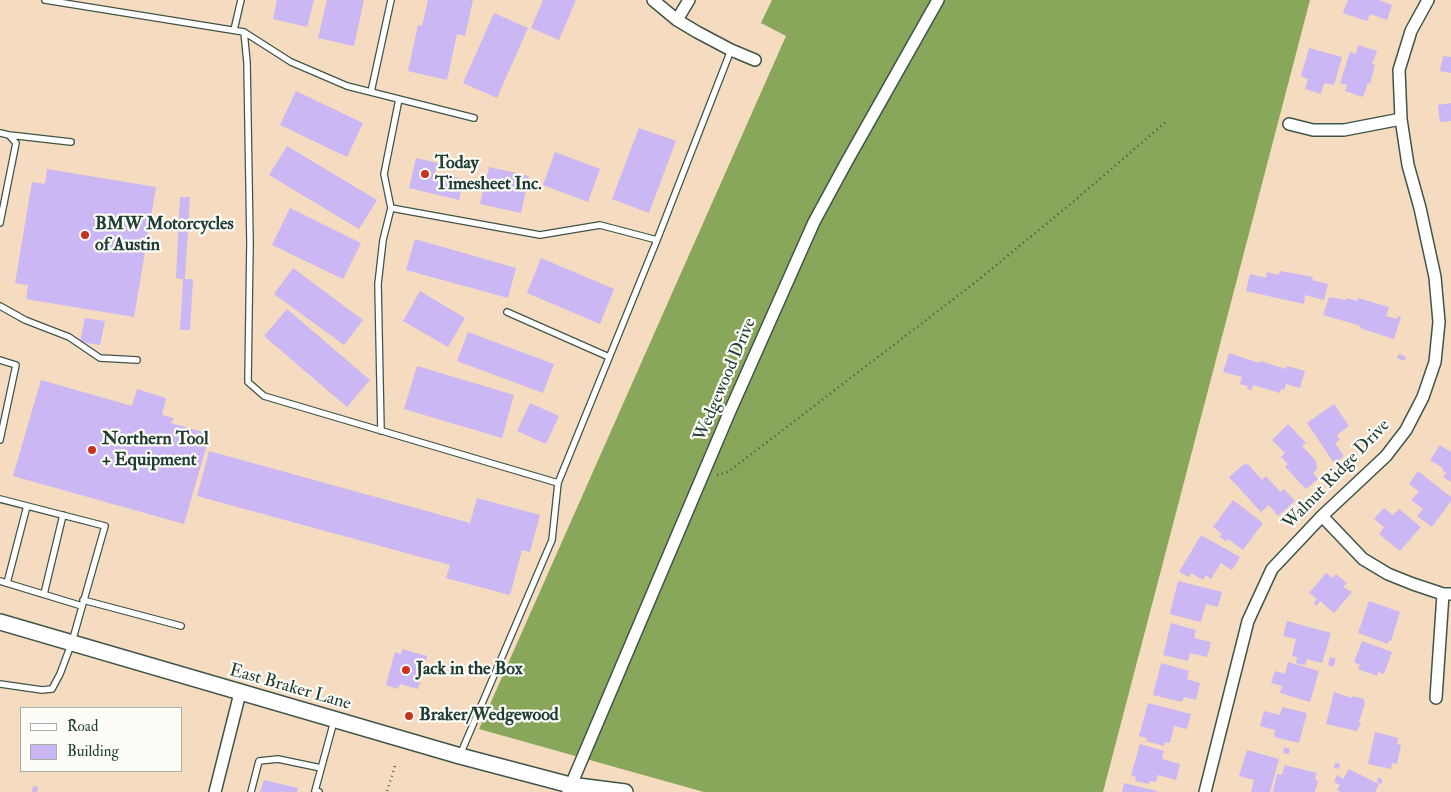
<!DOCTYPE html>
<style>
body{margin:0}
#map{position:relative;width:1451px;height:792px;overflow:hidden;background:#f5dbbf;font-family:"IM FELL Double Pica",serif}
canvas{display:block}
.legend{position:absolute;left:20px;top:707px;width:162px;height:65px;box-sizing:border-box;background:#fdfcf7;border:1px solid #a4b0a9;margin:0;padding:6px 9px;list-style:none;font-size:15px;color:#1f3d34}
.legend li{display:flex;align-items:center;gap:10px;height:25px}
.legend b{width:25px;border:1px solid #a4b0a9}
</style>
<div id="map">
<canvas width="1451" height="792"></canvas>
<ul class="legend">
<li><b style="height:6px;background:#fff"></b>Road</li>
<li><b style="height:14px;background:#cab7f3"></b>Building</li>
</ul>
</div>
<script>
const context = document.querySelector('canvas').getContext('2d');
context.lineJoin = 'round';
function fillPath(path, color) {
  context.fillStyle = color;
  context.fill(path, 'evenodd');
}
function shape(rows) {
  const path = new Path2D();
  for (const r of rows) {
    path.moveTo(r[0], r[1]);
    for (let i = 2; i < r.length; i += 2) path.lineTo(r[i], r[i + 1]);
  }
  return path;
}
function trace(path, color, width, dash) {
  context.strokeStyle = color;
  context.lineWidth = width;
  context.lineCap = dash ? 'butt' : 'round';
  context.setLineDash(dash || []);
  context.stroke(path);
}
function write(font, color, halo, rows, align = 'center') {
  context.font = font + ' "IM FELL Double Pica",serif';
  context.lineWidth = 4.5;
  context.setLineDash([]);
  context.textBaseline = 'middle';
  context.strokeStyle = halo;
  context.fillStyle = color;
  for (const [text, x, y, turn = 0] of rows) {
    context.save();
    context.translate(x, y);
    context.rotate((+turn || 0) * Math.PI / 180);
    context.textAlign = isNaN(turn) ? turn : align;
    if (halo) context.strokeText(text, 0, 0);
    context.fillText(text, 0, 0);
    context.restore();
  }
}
const forest = shape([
 [772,0,1310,0,1103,792,704,792,479,729,786,36,761,23]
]);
const building = shape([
 [277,0,314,0,307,27,273,19],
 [327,0,364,0,354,46,318,38],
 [428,0,473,0,465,36,457,34,447,80,408,71,418,25,422,26],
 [543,0,576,0,559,40,531,28],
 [1348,0,1379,0,1392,5,1387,20,1370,14,1367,21,1343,13],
 [494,13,528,28,497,98,463,83],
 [1358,45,1377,51,1372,64,1375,65,1370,84,1368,83,1363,97,1345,91,1347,85,1340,83,1350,52,1356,54],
 [1309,48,1342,57,1334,85,1324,83,1321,94,1305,89,1308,79,1301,76],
 [1443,56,1451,57,1451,73,1440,71],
 [296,91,363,123,347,157,280,125],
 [1451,103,1451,121,1440,122,1438,105],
 [639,128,676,141,649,213,612,199],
 [287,146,377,200,359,229,269,175],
 [555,152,600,169,588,202,543,185],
 [416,158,438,163,435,173,464,179,459,200,409,188],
 [489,167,529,176,521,213,480,204],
 [47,169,156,187,134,317,26,299,28,285,15,283,32,182,45,184],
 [180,197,190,197,185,279,193,279,190,330,180,330,183,279,176,278],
 [290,208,361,243,343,279,272,245],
 [415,239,516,268,508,298,406,270],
 [541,258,614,289,600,324,527,293],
 [293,268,363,320,344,345,274,294],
 [1280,271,1313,277,1312,280,1328,284,1324,300,1305,295,1304,304,1246,291,1250,274,1266,278,1267,272,1279,275],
 [420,291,465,318,448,347,403,321],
 [1329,297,1346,300,1347,298,1357,301,1358,298,1389,307,1386,316,1397,319,1398,316,1401,317,1394,339,1360,328,1361,326,1323,315],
 [287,309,370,380,347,407,264,336],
 [85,318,105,321,100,345,80,342],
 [468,332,554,364,543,393,457,361],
 [1229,353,1259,363,1260,361,1286,369,1287,366,1305,371,1300,388,1286,384,1284,390,1281,389,1280,393,1253,385,1252,390,1247,389,1248,386,1240,384,1242,377,1223,372],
 [1399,354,1406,357,1404,361,1397,358],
 [417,366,514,395,502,438,404,409],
 [41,380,132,406,137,389,166,398,162,415,174,418,171,423,210,434,184,524,13,476],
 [530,403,559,416,546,444,517,431],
 [1334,404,1349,426,1337,435,1340,440,1335,443,1344,456,1334,463,1307,423],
 [1288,424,1306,443,1302,446,1316,461,1317,469,1313,473,1318,479,1306,489,1285,467,1288,464,1281,457,1285,453,1272,440],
 [1440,445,1451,452,1451,482,1443,477,1446,473,1442,470,1443,468,1430,460],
 [209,451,470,523,477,498,540,515,530,552,522,550,510,595,446,578,450,565,197,496],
 [1247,463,1262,480,1266,476,1280,492,1284,489,1295,501,1278,516,1269,505,1261,512,1229,477,1244,464,1245,465],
 [1418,471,1451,497,1451,501,1432,527,1417,516,1423,509,1411,500,1419,492,1409,484],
 [1233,500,1263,523,1243,550,1228,539,1226,541,1219,537,1222,534,1213,527],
 [1384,508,1393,515,1399,509,1421,527,1400,551,1379,534,1384,527,1374,519],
 [1201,535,1240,557,1232,570,1221,563,1211,579,1206,575,1203,580,1191,573,1189,577,1179,572],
 [1326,573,1333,578,1336,574,1347,583,1343,587,1352,592,1334,613,1320,601,1316,606,1314,603,1317,599,1309,593],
 [1178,581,1222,592,1218,607,1206,604,1201,622,1170,614],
 [1369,601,1400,612,1391,641,1389,640,1388,644,1358,633],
 [1287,621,1331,633,1322,663,1307,659,1305,665,1296,663,1297,657,1292,656,1296,639,1283,636],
 [1171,623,1196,630,1194,638,1211,642,1207,657,1190,653,1188,661,1163,655],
 [1362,641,1392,652,1384,674,1378,672,1377,676,1358,669,1360,665,1354,662],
 [402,649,427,656,418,689,400,684,398,689,386,685,395,652,401,654],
 [1330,657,1336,659,1333,667,1328,665],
 [1288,662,1319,671,1310,702,1280,693,1282,686,1271,683,1275,671,1285,674],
 [1161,663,1189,671,1187,679,1200,683,1196,700,1184,697,1182,702,1153,695],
 [1334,692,1352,698,1353,696,1364,699,1364,702,1365,703,1359,722,1361,723,1357,731,1326,724],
 [1148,703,1191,714,1187,729,1174,726,1170,743,1165,742,1164,746,1146,741,1147,738,1139,736],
 [1282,707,1307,713,1299,743,1274,737,1275,730,1260,726,1264,711,1280,715],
 [1375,732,1398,738,1397,744,1401,745,1397,764,1392,763,1391,769,1368,764],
 [1140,744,1164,751,1162,759,1180,764,1176,780,1158,775,1156,782,1150,781,1149,784,1135,781,1136,777,1131,775],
 [1284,747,1290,749,1289,754,1283,753],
 [1247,750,1279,759,1270,792,1251,792,1254,780,1239,776],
 [1335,763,1340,764,1339,769,1334,768],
 [1285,765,1317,773,1315,780,1318,781,1315,792,1273,792,1277,774,1282,775],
 [1349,769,1379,784,1375,792,1341,792,1337,790,1340,785,1334,782,1337,775,1343,779],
 [1378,777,1383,780,1381,784,1377,782],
 [264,780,298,788,297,792,260,792],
 [1124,783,1157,791,1157,792,1122,792],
 [33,786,38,787,37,792,32,792]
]);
const path = shape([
 [717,475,728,472,977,281,1073,202,1168,120],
 [387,791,395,766]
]);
const lane = shape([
 [45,0,244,32,291,62,347,86,474,118],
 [234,30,241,0],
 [244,32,247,62,250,242,248,382,264,396,558,483],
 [371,92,391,0],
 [0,133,9,135,16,143,0,223],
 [9,135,71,142],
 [391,208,540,235,600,225,657,240],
 [0,306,25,320,69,337,100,358,137,360],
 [507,312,609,357],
 [0,360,16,365,0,440],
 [381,431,378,284,383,240,391,208,384,174,399,99],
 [0,499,105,526,72,642,60,674,52,689,42,690,0,684],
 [0,581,82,606],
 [7,583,27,506],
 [44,594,63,515],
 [83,600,181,626],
 [460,755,552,540,558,483,657,240,731,50],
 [251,792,259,761,278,759,321,768],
 [319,792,315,791,334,721]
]);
const street = shape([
 [653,0,677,20,697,32,731,50,755,60],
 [677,20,689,0],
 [1289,124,1313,130,1344,130,1401,119],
 [1322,516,1363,559,1388,574,1413,584,1443,594,1451,594],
 [1436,698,1443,594],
 [215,792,240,693],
 [568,792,730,411,814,222,846,163,938,0],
 [1205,792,1248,621,1272,569,1322,516,1386,456,1406,430,1423,397,1435,362,1439,322,1435,277,1420,208,1408,165,1401,119,1399,70,1411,31,1428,0]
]);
const secondary = shape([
 [0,622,460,756,570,785,625,792]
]);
const markers = [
 [425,174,5,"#c8321e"],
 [85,235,5,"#c8321e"],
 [92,450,5,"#c8321e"],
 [406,670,5,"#c8321e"],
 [409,716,5,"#c8321e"]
];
const poiNames = [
 ["Today",435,164],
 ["Timesheet Inc.",435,185],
 ["BMW Motorcycles",95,225],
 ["of Austin",95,246],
 ["Northern Tool",102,440],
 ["+ Equipment",102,461],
 ["Jack in the Box",416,670],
 ["Braker/Wedgewood",419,716]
];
const streetNames = [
 ["Wedgewood Drive",726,380,-67],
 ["Walnut Ridge Drive",1337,475,-46],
 ["East Braker Lane",290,688,16]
];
fillPath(forest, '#88a75b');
fillPath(building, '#cab7f3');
trace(lane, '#3f5549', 8);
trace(street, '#3f5549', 14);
trace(secondary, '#3f5549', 18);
trace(path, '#3f5549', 2.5, [1, 4]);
trace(lane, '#fff', 5.5);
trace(street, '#fff', 11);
trace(secondary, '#fff', 15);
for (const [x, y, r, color] of markers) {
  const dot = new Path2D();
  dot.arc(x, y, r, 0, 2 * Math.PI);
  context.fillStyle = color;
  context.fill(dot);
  trace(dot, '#fdfcf7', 2);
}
write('bold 18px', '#1f3d34', '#fdfcf7', poiNames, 'left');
write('18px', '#1f3d34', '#fdfcf7', streetNames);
</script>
